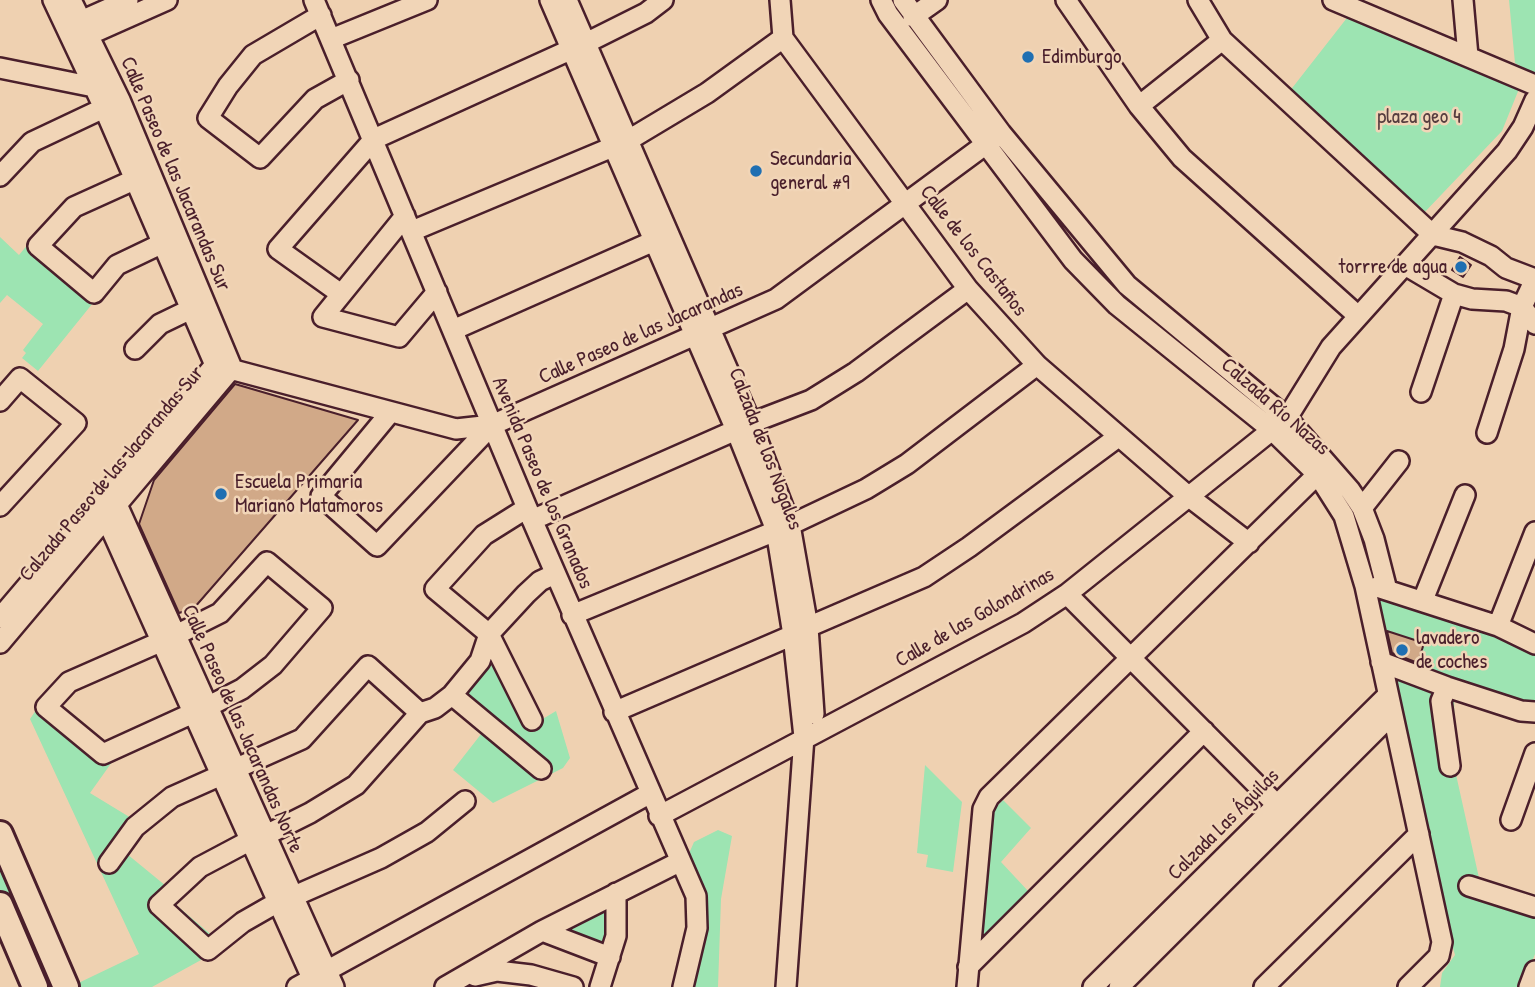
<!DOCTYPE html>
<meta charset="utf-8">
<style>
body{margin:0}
canvas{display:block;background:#efd1b1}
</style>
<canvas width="1535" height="987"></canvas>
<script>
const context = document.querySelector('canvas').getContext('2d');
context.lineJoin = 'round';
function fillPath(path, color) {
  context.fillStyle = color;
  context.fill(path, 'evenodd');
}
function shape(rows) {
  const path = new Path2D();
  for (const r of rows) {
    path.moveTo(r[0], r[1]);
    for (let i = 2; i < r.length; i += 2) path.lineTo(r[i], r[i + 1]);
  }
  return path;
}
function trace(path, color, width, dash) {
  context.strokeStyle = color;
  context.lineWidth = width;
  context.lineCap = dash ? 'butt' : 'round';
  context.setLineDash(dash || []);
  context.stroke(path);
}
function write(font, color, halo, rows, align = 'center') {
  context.font = font + ' "Patrick Hand",sans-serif';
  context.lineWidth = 5;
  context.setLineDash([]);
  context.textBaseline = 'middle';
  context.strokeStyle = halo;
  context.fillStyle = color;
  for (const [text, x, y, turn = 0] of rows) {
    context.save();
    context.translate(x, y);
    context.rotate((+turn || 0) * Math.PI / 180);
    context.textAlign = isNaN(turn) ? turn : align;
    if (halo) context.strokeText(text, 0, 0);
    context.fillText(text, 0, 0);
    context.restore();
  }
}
const green = shape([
 [1509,0,1535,0,1535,75,1515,63],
 [1350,14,1521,84,1502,131,1422,215,1289,92],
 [0,237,19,255,29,243,97,298,38,371,22,358,26,353,23,350,43,324,7,295,0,303],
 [1367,588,1535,647,1535,709,1383,660],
 [492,648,541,720,556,711,570,758,563,768,493,803,453,770,485,729,460,692],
 [1388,666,1454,691,1455,770,1483,896,1535,914,1535,954,1522,987,1440,987,1442,973,1455,955,1412,797],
 [42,701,104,749,122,748,90,793,136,821,127,854,166,886,175,904,215,938,230,944,152,987,70,987,139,954,30,719],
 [925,765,962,802,953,872,926,867,928,855,917,853],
 [1003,800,1031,828,1001,862,1029,892,973,950,988,815],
 [718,830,732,836,721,899,718,987,687,987,687,858,694,842],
 [0,847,62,987,40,987,0,892],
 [615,895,608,953,551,930]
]);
const building = shape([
 [1460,257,1471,265,1463,277,1452,270,1460,257],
 [235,384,358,420,194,608,179,613,139,524,154,480,235,384],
 [1387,631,1424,643,1418,663,1392,653,1387,631]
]);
const minor = shape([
 [53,0,104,108,215,365],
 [314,0,527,508,696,896,697,928,683,987],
 [550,0,736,430,776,530,793,635,804,737,786,987],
 [567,0,751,423,790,525,808,627,814,714],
 [780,0,783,38,968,289,1037,365,1188,496,1249,543],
 [881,0,888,14,1073,260,1117,305,1272,430,1318,475,1344,516,1365,586,1442,942,1439,956,1408,987],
 [903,0,1001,133,1127,285,1287,418,1350,490,1362,508,1374,539,1387,590],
 [1066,0,1139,106,1182,158,1357,315],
 [1198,0,1222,40,1433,235,1462,242,1491,256,1506,268,1535,279],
 [1333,0,1535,85],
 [1463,0,1468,56],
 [321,15,253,55,228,86,208,118,260,158,315,99,349,80],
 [913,17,937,0],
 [72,25,128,0],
 [331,39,427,0],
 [77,40,167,0],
 [586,43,646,13,663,0],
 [0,68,94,87],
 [1139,106,1222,40],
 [147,174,74,207,38,246,94,293,117,265,163,243],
 [0,176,32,142,104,108],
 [405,216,323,317,399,337,437,292],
 [412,231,627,141,707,93,783,38],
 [1405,265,1454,294,1472,299,1506,301,1522,307,1535,324],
 [341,294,278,249,374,139,572,49],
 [453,330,654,241],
 [135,349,160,324,191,309],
 [215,365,456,429,492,425,776,299,1001,133],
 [1421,392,1454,294],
 [0,401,20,378,76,423,0,506],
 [389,414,321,496,377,546,492,425],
 [751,423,811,400,856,372,968,289],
 [1487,433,1514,349,1522,307,1535,279],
 [110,489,334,987],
 [99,502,316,987],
 [527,508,484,535,435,589,489,634,532,720],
 [1362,508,1399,461],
 [532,520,736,430],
 [1377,587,1498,626,1535,644],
 [1067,594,1276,804],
 [1423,600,1465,495],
 [572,615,790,525,866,489,907,464,1037,365],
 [0,618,215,365],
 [1498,626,1535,532],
 [808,627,924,577,969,547,1118,437],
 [176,635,220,613,267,562,322,608,273,665,242,689,207,707],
 [160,642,69,682,46,707,103,754,193,713],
 [0,643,232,368,120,100,71,0],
 [1381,662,1447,687,1521,711,1535,712],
 [1447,687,1441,701,1450,766],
 [452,695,541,769],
 [614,712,793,635],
 [659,816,1023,623,1067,594,1287,418,1331,347,1507,151,1523,127,1535,100],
 [1511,820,1535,753],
 [264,836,310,813,356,785,420,713,435,708,452,695,480,661,489,634,526,594,540,581,555,574],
 [249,841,200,867,159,905,208,950,243,922,278,902],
 [109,863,135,827,172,797,302,739,368,666,420,713],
 [1469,886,1535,907],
 [292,897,381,858,427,832,465,801],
 [542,931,610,957],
 [968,967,1204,731],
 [475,976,497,971,531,975,573,987],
 [297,987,649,794],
 [445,987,542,931,679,862],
 [600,987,616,936,616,893],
 [967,987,983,809,989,797,1325,467],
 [1093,987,1387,696],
 [1119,987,1391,715],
 [1264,987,1419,834],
 [1529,987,1535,971]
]);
const major = shape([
 [0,834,66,987],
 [0,905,35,987]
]);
const markers = [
 [1028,57,7,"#1f6fb2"],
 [756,171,7,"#1f6fb2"],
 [1461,267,7,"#1f6fb2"],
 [221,494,7,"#1f6fb2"],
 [1402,650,7,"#1f6fb2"]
];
const poiNames = [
 ["Edimburgo",1042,57],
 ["Secundaria",770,159],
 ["general #9",770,183],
 ["torrre de agua",1447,267,"right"],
 ["Escuela Primaria",235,482],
 ["Mariano Matamoros",235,506],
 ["lavadero",1416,638],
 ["de coches",1416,662]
];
const parkNames = [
 ["plaza geo 4",1419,117]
];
const streetNames = [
 ["Calle Paseo de las Jacarandas Sur",175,174,67],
 ["Calle de los Castaños",973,251,52],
 ["Calle Paseo de las Jacarandas",641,334,-24],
 ["Calzada Río Nazas",1275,407,41],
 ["Calzada de los Nogales",765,449,69],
 ["Calzada Paseo de las Jacarandas Sur",112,474,-50],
 ["Avenida Paseo de los Granados",542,483,67],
 ["Calle de las Golondrinas",975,618,-30],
 ["Calle Paseo de las Jacarandas Norte",242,729,66],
 ["Calzada Las Águilas",1224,825,-45]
];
fillPath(green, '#9de4b2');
fillPath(building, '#d1a988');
trace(building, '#4a1f2b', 2);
trace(minor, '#4a1f2b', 24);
trace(major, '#4a1f2b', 30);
trace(minor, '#f1d5b7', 19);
trace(major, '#f1d5b7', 24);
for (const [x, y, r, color] of markers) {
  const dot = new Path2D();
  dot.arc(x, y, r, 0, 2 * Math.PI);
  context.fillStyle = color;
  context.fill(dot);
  trace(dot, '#f1d5b7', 2.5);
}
write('21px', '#4a1f2b', '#f1d5b7', poiNames, 'left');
write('21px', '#563d3f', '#f1d5b7', parkNames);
write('21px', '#4a1f2b', '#f1d5b7', streetNames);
</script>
